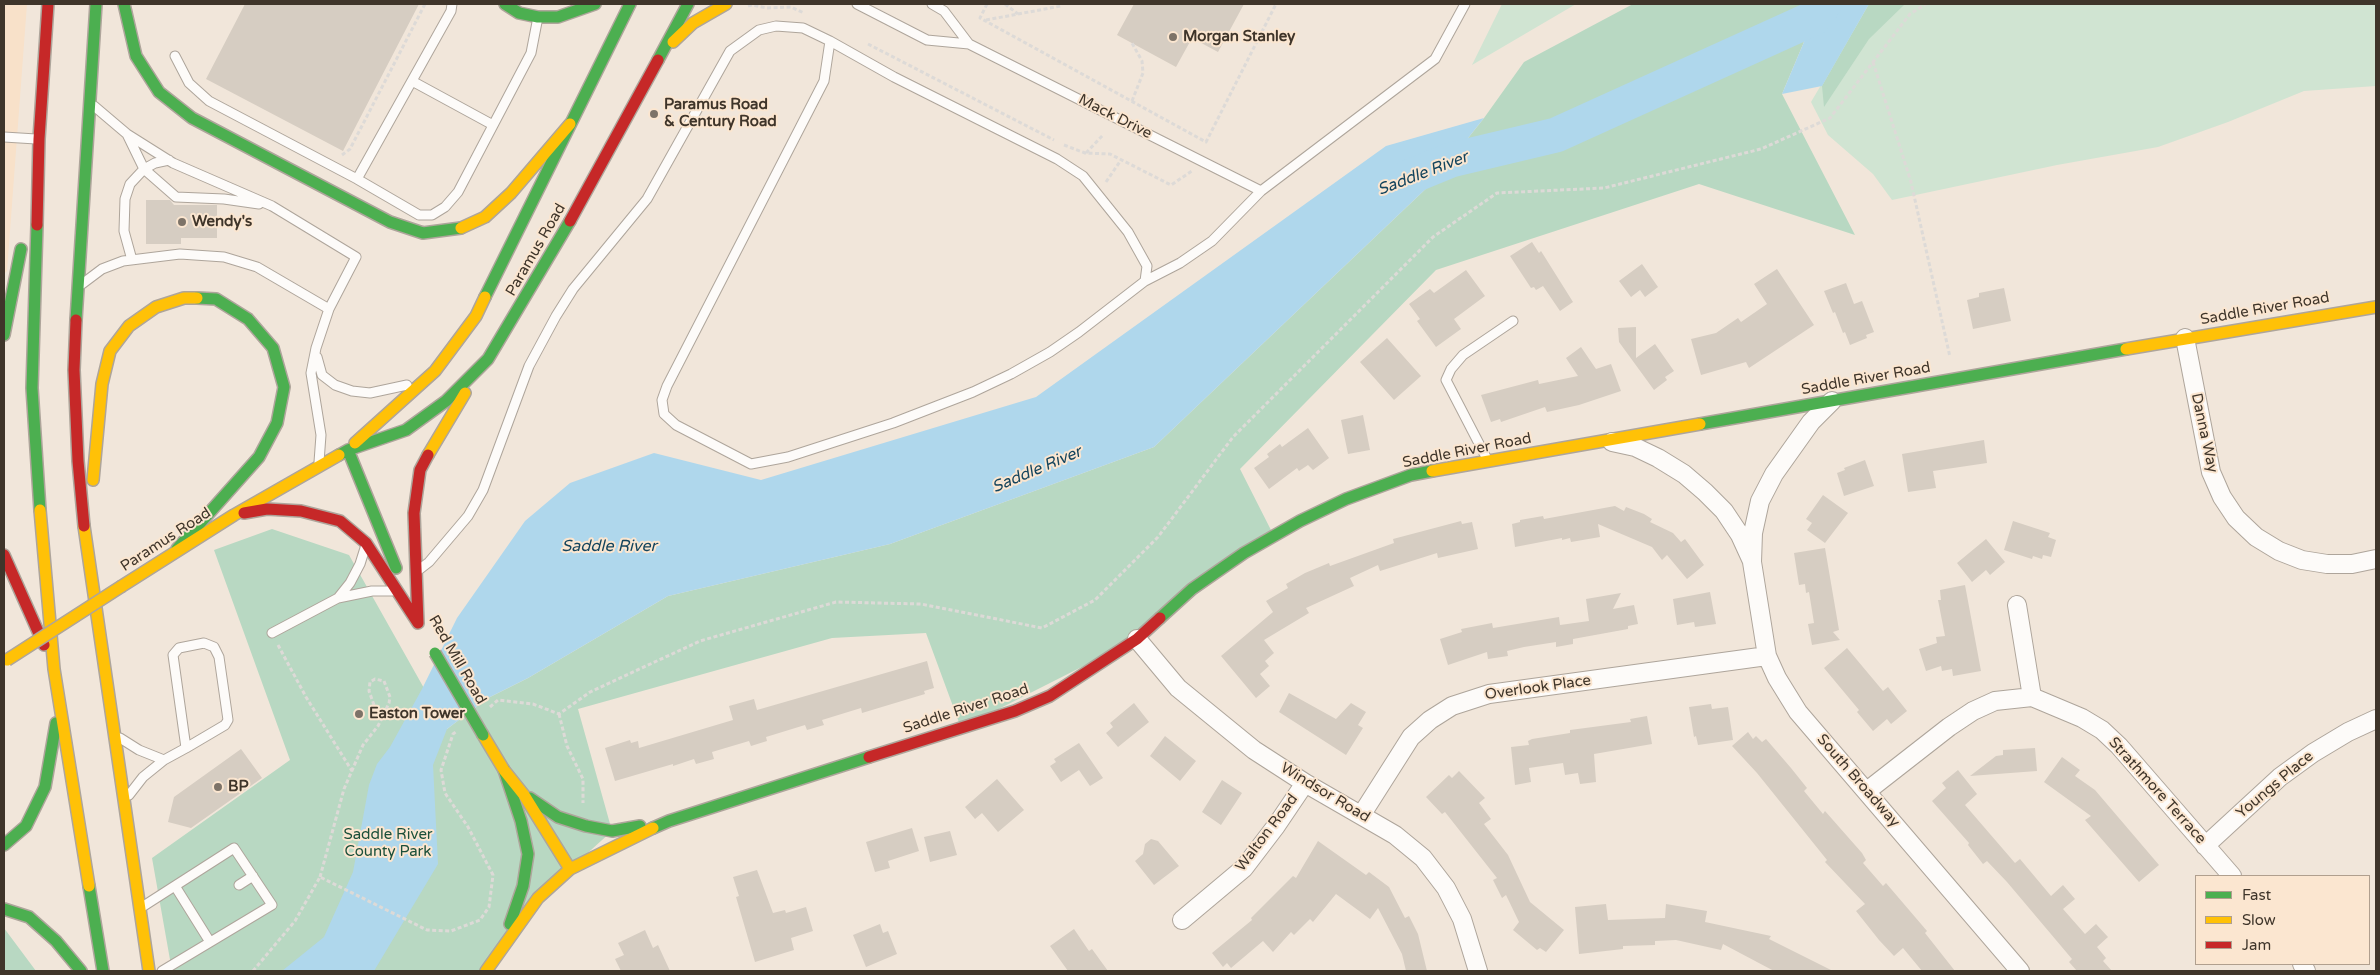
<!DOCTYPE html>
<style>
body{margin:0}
#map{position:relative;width:2380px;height:975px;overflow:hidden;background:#f1e6da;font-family:"Varela Round",sans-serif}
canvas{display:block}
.frame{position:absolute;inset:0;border:5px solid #3f352a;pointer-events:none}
.legend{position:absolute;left:2195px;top:875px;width:175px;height:90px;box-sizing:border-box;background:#fbe6d0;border:1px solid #b09f8e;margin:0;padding:6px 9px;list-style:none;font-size:15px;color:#3f352a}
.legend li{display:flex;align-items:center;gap:10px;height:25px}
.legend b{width:25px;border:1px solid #b09f8e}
</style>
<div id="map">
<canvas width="2380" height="975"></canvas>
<div class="frame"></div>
<ul class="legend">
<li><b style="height:6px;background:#4caf50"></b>Fast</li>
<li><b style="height:6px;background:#ffc107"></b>Slow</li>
<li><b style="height:6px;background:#c62828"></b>Jam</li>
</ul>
</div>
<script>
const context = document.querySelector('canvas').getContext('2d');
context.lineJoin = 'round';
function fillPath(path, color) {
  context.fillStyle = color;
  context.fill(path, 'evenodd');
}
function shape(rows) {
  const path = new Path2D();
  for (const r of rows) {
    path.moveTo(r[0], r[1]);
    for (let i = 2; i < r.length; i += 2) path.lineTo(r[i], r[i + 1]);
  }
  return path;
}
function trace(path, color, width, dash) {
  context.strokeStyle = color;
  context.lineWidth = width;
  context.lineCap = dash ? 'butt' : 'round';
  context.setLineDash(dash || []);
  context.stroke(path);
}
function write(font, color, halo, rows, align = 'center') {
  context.font = font + ' "Varela Round",sans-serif';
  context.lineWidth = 4;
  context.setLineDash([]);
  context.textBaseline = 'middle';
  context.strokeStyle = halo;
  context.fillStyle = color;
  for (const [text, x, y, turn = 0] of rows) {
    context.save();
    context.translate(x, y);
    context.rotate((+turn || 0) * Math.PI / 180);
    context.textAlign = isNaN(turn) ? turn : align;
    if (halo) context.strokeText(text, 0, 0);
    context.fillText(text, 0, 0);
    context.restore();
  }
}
const built = shape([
 [4,4,27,4,7,271,4,274]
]);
const green = shape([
 [1502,4,1576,4,1472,65],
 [1869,4,2376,4,2376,86,2304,91,2228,122,2158,147,2057,165,1892,200,1873,174,1828,135,1811,102]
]);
const forest = shape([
 [1633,4,1820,4,1782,94,1855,235,1699,184,1436,270,1240,469,1274,536,1137,639,961,728,926,633,832,638,578,709,612,831,570,869,483,971,172,971,152,858,290,760,214,550,272,529,349,555,447,729,488,698,528,678,668,596,890,544,1154,447,1433,182,1484,118,1524,62],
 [1869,4,1905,4,1869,39,1824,107,1822,86],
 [4,928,36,971,4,971]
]);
const water = shape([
 [1820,4,1869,4,1822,86,1782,94],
 [1484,118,1433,182,1154,447,890,544,668,596,528,678,488,698,447,729,433,765,438,864,374,971,282,971,324,937,353,872,369,785,377,764,390,747,422,689,457,618,525,521,570,483,654,453,761,480,1036,397,1386,146]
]);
const river = shape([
 [1407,178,1451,160,1556,135,1814,18,1824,4]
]);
const building = shape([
 [245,4,419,4,343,151,206,79],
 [1134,4,1244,4,1218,52,1192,38,1176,67,1117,35],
 [146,200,170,200,174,205,217,205,217,238,181,238,181,244,146,244],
 [1532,242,1539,253,1541,251,1573,302,1560,311,1543,286,1536,290,1534,287,1531,288,1510,256],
 [1642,264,1658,287,1645,297,1640,290,1631,297,1619,281],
 [1777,269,1814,325,1749,368,1746,362,1701,375,1691,339,1716,333,1738,318,1741,322,1767,304,1754,284],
 [1466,270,1485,296,1454,319,1461,329,1436,347,1417,321,1420,319,1409,304,1430,289,1434,293],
 [1846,283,1854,304,1862,301,1874,332,1866,335,1867,338,1850,345,1845,332,1843,333,1835,312,1833,313,1824,291],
 [2004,288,2011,321,1973,329,1967,300,1979,297,1979,293],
 [1636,327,1636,358,1655,344,1674,371,1665,377,1667,380,1654,390,1619,342,1618,328],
 [1387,338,1421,376,1394,400,1360,362],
 [1581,347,1596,369,1611,364,1621,391,1579,405,1547,412,1545,407,1501,422,1500,419,1491,422,1481,395,1538,380,1539,384,1578,376,1566,358],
 [1363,415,1370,450,1348,454,1341,420],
 [1308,428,1329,458,1313,470,1308,465,1299,471,1297,468,1269,489,1254,468,1269,457,1267,454,1280,444,1282,447],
 [1984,440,1987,463,1933,471,1936,488,1908,492,1902,454],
 [1865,460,1874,486,1844,496,1837,473,1845,470,1844,468],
 [1823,495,1848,513,1825,543,1807,530,1812,523,1806,519],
 [1615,506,1624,511,1626,507,1644,514,1652,519,1650,522,1673,533,1681,542,1685,539,1704,565,1687,579,1667,555,1662,560,1652,547,1598,524,1600,537,1571,542,1570,538,1562,540,1562,538,1515,547,1512,524,1520,522,1520,520,1543,516,1544,519],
 [1461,521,1462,524,1472,522,1478,549,1438,558,1437,553,1380,571,1378,565,1350,578,1354,586,1306,608,1309,613,1264,640,1274,653,1265,661,1269,666,1260,674,1270,686,1256,698,1221,656,1273,612,1266,601,1288,588,1286,584,1305,573,1329,563,1330,566,1394,543,1393,539],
 [2013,521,2050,533,2048,537,2056,540,2051,557,2043,555,2042,559,2033,556,2032,559,2004,550],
 [1986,539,2005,562,1990,575,1986,570,1972,582,1957,563],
 [1825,548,1839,630,1833,632,1840,640,1812,645,1808,624,1814,623,1809,592,1806,593,1805,584,1799,585,1794,553],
 [1965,585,1981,671,1953,676,1952,669,1942,671,1941,666,1926,671,1919,649,1937,643,1936,637,1945,636,1938,600,1941,600,1940,590],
 [1710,592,1716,624,1695,627,1694,622,1677,625,1673,599],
 [1621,593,1613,609,1634,605,1638,624,1628,626,1628,629,1573,639,1573,644,1556,647,1556,642,1524,647,1507,651,1508,656,1488,659,1487,652,1448,665,1440,639,1462,632,1461,629,1492,623,1493,628,1559,617,1560,625,1589,621,1586,599],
 [1847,648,1883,691,1888,687,1907,711,1891,724,1887,719,1873,731,1857,712,1859,710,1824,668],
 [927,661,934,688,924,691,925,694,862,713,861,708,822,720,824,725,807,730,805,725,766,737,767,741,751,746,749,741,712,752,714,759,696,764,694,759,673,766,673,764,615,781,605,748,630,740,631,743,638,741,639,748,733,720,729,706,754,699,757,710],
 [1289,693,1336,719,1351,703,1366,712,1358,725,1363,728,1346,755,1279,712],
 [1134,703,1149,722,1118,747,1106,733,1113,727,1110,723],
 [1711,704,1712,709,1728,707,1733,740,1698,745,1696,736,1694,737,1689,707],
 [1647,716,1652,744,1594,754,1596,782,1580,784,1578,773,1565,775,1563,763,1529,768,1531,782,1515,785,1511,747,1529,745,1528,741,1532,739,1570,733,1570,730,1631,722,1630,719],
 [1748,732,1753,739,1756,736,1762,742,1766,739,1791,768,1807,788,1804,791,1823,814,1825,811,1862,853,1866,860,1863,863,1883,886,1886,883,1927,931,1925,933,1955,971,1922,971,1903,948,1894,956,1879,940,1856,911,1865,904,1825,862,1827,860,1757,773,1732,746],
 [1165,736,1196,761,1180,781,1150,756],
 [1079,743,1103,778,1090,786,1079,770,1061,782,1050,766,1056,762,1054,759],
 [2035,748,2037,771,1970,776,1996,756,2003,755,2003,750],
 [241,749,262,778,191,828,168,822,174,797],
 [2062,757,2080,770,2075,776,2095,790,2159,865,2139,882,2085,820,2091,816,2044,782],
 [1958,770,1977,794,1965,805,2015,863,2020,859,2051,896,2063,885,2075,899,2063,909,2085,934,2096,924,2108,937,2097,947,2106,958,2103,961,2112,971,2077,971,2069,962,2072,959,2007,882,1987,861,1983,864,1968,845,1969,843,1932,801,1946,788,1942,783],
 [1459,771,1485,798,1479,803,1491,819,1484,824,1508,855,1530,902,1564,930,1546,952,1540,948,1537,950,1513,930,1519,922,1506,895,1502,898,1493,880,1497,878,1445,812,1442,814,1426,797,1449,775,1452,778],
 [997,779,1024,810,998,832,982,813,975,819,965,807],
 [1222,780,1242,793,1221,825,1202,812],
 [912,828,919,851,888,861,890,868,875,872,866,842],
 [950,831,957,855,930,862,924,837],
 [1151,839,1158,841,1179,866,1154,885,1135,861,1143,854,1145,844],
 [1318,841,1366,875,1369,872,1389,887,1405,918,1409,916,1418,934,1427,971,1406,971,1402,954,1378,908,1370,919,1336,894,1313,922,1310,919,1294,935,1291,932,1273,952,1263,941,1231,968,1227,963,1223,967,1212,953,1252,920,1251,918,1293,876,1296,878],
 [757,870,773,913,785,910,786,913,806,907,813,931,791,938,794,950,755,962,736,897,739,896,733,877],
 [1606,904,1608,920,1665,918,1666,904,1707,911,1705,922,1771,936,1769,939,1833,971,1774,971,1723,944,1721,950,1676,940,1655,941,1655,945,1623,946,1623,949,1579,954,1575,907],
 [880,924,883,933,888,931,897,954,866,967,853,935],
 [1074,929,1089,951,1092,949,1108,971,1068,971,1050,946],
 [645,930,653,948,658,945,670,971,621,971,615,959,624,955,618,943]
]);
const path = shape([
 [987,4,980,18,1206,142,1276,4],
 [1005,4,1018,14],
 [748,6,752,5,767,8,791,7,804,13],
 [986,20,1061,6,1062,4],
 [868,44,1054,140],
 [1873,62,1911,182,1950,357],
 [1132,101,1143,73,1142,61,1132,43],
 [1064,145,1085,153,1110,154,1171,185,1192,171],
 [1086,153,1103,135],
 [342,155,350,149,425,4],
 [1106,182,1121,160],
 [278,645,306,697,352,771],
 [490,707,498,700,533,704,559,714,590,692,700,641,836,602,921,604,1042,628,1095,600,1158,537,1233,437,1433,237,1497,193,1604,188,1761,149,1830,118,1910,14,1926,4],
 [559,714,567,746,583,779,583,803],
 [320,877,344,789,363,745,378,726,383,716,389,703,390,697,384,681,375,679,370,682,369,691,374,705,384,714],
 [253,971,295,921,320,877,427,930,451,931,480,920,489,907,493,875,468,827,445,793,441,770,453,734,457,731]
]);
const lane = shape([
 [857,4,927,40,969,44,1261,191],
 [932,4,944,11,969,44],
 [175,56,189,83,209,101,357,179,451,11,452,4],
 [412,81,493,125],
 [94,106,127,134,173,163,272,206,356,257,329,309,316,348,311,373,321,435,319,462],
 [127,134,144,169,176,197,224,199,259,204],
 [4,137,36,139],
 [357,179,419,215,432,215,445,207,458,192,531,53,538,17],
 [132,260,124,231,125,199,130,184,144,169,155,163,169,160],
 [1145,281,1180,263,1212,241,1261,191,1435,59,1465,4],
 [82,284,102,269,123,261,180,254,224,257,257,267,329,309],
 [317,357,322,375,335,385,352,391,370,393,407,385],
 [1487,459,1446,380,1451,369,1463,355,1513,321],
 [420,569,429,562,468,516,483,490,529,366,556,316,573,289,647,199,730,51,759,30,776,26,803,28,830,41,894,77,1057,159,1083,176,1128,232,1147,266,1145,281,1079,332,1050,352,1011,374,973,392,893,423,788,457,751,464,676,425,664,414,662,400,667,386,824,81,830,41],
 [338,598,350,583,360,564,365,548],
 [272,633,338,598,372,591,392,591],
 [120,738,139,750,164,760,143,777,129,795],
 [164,760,186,748,225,725,228,720,219,657,214,647,204,643,179,648,173,655,186,748],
 [239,885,253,876],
 [175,886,210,942],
 [142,907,234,848,272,905,162,971]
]);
const street = shape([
 [2185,338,2211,472,2222,497,2236,518,2256,537,2279,551,2302,560,2327,564,2352,564,2376,559],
 [1832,401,1811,422,1774,474,1760,501,1753,533,1752,562,1767,656,1777,678,1798,712,2020,971],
 [1612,442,1635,447,1658,458,1684,474,1705,492,1724,511,1740,535,1751,559],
 [2017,605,2032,697],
 [1137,639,1178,688,1254,750,1305,783,1395,835,1423,858,1446,888,1462,919,1478,971],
 [1867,791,1949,727,1973,711,1995,701,2032,697,2082,718,2102,730,2119,746,2232,876],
 [1362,814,1411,737,1430,720,1452,706,1489,694,1767,656],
 [2205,846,2280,777,2313,753,2348,732,2376,719],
 [1182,920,1244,868,1276,826,1305,783],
 [2302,964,2306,971]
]);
const fast = shape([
 [124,4,136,56,159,92,192,118,390,222,423,233,461,228],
 [505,4,519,13,538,17,558,17,595,4],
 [658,60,688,4],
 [37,225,32,388,40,510],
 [485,297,630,4],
 [76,320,96,4],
 [4,335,21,249],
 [1700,424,2126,349],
 [348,450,396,568],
 [339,455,348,450,406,430,446,401,488,359,570,221],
 [177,549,259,457,277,423,284,387,273,348,248,319,216,299,197,298],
 [1160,618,1192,589,1244,553,1300,521,1346,499,1411,475,1432,471],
 [504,770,521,821,528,854,523,886,510,924],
 [530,798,558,817,586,826,612,831,640,826],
 [653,828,669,821,869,757],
 [4,845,26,826,45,787,56,723],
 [89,886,103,971],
 [4,909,29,917,56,941,81,971]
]);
const slow = shape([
 [673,42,693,23,726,4],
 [461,228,485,217,511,193,570,124],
 [2126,349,2376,307],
 [355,443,435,371,476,316,485,297],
 [428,455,465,393],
 [1432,471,1700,424],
 [93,480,102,384,110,351,129,326,156,307,184,298,197,298],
 [40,510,54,669,89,886],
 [84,526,149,971],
 [122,586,234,515,339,455],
 [483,735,504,770,524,795,570,869],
 [486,971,538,898,570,869,653,828]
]);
const jam = shape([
 [570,221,658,60],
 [37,225,39,139,48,4],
 [76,320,74,370,78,461,84,526],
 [244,513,267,509,301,511,340,521,366,543,418,623],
 [4,555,44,645],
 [418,623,414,513,420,470,428,455],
 [869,757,1015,711,1050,696,1137,639,1160,618]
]);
const fastBridge = shape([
 [435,653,483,735]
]);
const slowBridge = shape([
 [7,660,122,586]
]);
const markers = [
 [1173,37,5,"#7d7368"],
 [654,114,5,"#7d7368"],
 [182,222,5,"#7d7368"],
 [359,714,5,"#7d7368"],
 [218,787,5,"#7d7368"]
];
const poiNames = [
 ["Morgan Stanley",1183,37],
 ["Paramus Road",664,105],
 ["& Century Road",664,122],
 ["Wendy's",192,222],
 ["Easton Tower",369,714],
 ["BP",228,787]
];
const streetNames = [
 ["Mack Drive",1115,117,27],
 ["Paramus Road",536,250,-60],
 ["Saddle River Road",2265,309,-10],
 ["Saddle River Road",1866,379,-10],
 ["Danna Way",2204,433,78],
 ["Saddle River Road",1467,451,-11],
 ["Paramus Road",166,540,-33],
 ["Red Mill Road",457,660,60],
 ["Overlook Place",1538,688,-8],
 ["Saddle River Road",966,709,-18],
 ["South Broadway",1858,781,49],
 ["Youngs Place",2275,785,-40],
 ["Strathmore Terrace",2157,791,48],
 ["Windsor Road",1325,793,31],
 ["Walton Road",1267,833,-53]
];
const parkNames = [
 ["Saddle River",388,835],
 ["County Park",388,852]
];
const waterNames = [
 ["Saddle River",1423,174,-21],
 ["Saddle River",1037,470,-23],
 ["Saddle River",609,547]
];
fillPath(built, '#f8e1c9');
fillPath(green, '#d0e4d2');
fillPath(forest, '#b8d8c2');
fillPath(water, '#afd7ec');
trace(river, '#afd7ec', 35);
fillPath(building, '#d6cdc2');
trace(lane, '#aea59b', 11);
trace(street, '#aea59b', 20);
trace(fast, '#aea59b', 14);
trace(slow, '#aea59b', 14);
trace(jam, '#aea59b', 14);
trace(path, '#dddad7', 3, [4, 2.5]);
trace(lane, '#fdfbf9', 9);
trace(street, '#fdfbf9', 18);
trace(fast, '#4caf50', 11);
trace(slow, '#ffc107', 11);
trace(jam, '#c62828', 11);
trace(fastBridge, '#aea59b', 14, []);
trace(slowBridge, '#aea59b', 14, []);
trace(fastBridge, '#4caf50', 11);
trace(slowBridge, '#ffc107', 11);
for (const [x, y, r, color] of markers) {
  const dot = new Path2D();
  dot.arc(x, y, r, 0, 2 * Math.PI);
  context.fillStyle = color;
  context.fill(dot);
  trace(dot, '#fbe6d0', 2);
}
write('bold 15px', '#3f352a', '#fbe6d0', poiNames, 'left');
write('15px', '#3f352a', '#fbe6d0', streetNames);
write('15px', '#1a4f3a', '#fbe6d0', parkNames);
write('italic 16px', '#13445d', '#fbe6d0', waterNames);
</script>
